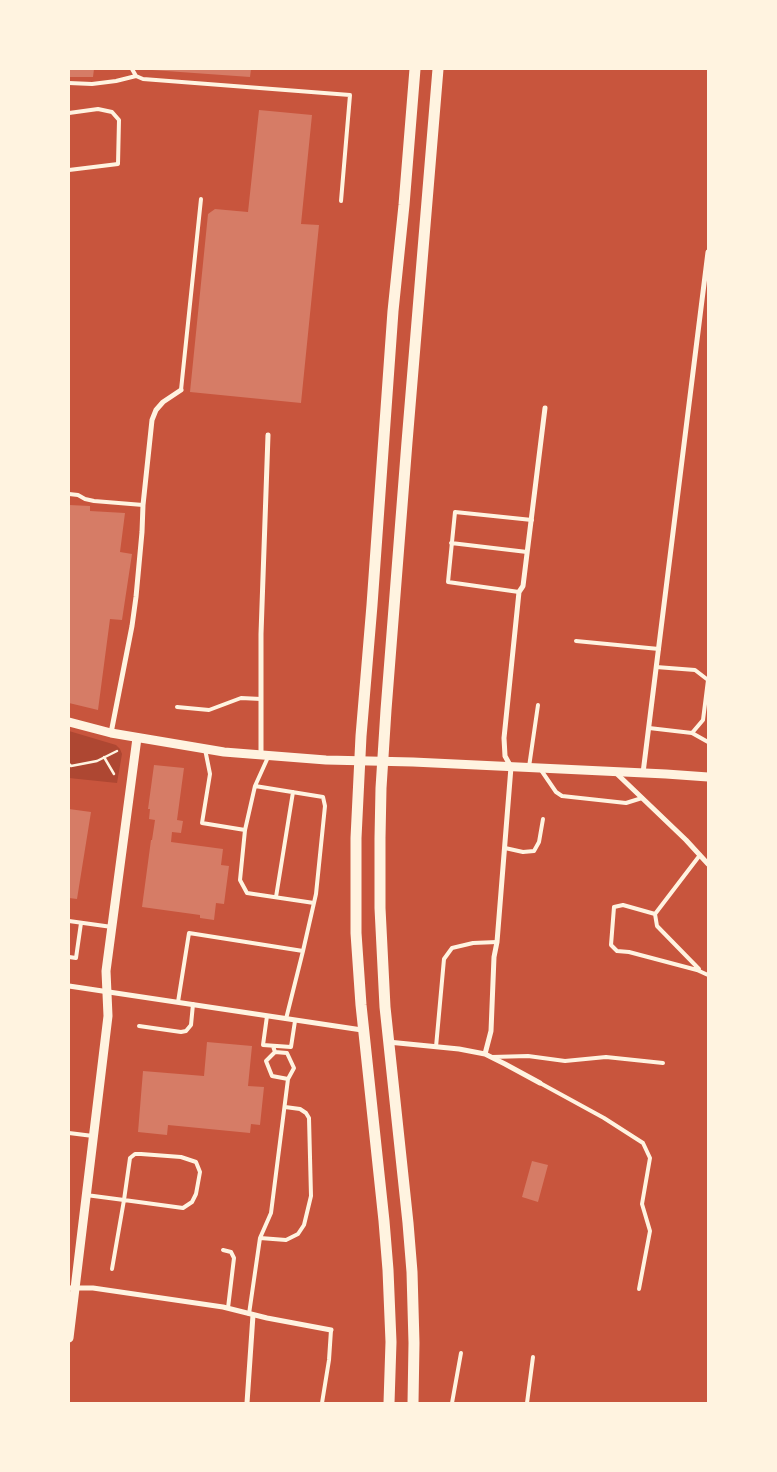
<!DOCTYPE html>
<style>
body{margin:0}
#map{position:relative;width:777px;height:1472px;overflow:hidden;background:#c8553d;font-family:"Varela Round",sans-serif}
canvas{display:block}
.frame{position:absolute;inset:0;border:70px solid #fff3e0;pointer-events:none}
</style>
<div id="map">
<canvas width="777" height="1472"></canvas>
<div class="frame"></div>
</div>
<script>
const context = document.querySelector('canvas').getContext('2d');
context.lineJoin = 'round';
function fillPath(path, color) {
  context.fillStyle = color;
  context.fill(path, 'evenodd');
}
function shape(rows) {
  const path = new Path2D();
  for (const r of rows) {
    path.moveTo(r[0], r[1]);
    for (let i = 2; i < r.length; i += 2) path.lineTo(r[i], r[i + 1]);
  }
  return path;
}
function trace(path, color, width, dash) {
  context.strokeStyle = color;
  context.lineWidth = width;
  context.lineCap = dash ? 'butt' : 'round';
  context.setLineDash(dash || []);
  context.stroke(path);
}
const green = shape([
 [69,731,116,745,120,749,122,754,117,783,69,778]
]);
const building = shape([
 [69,69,94,69,93,77,69,77],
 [152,69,251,69,250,77,152,70],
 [259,110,312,115,301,224,319,225,301,403,190,392,208,214,215,209,248,212],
 [69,505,90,506,90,511,125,513,120,552,132,554,122,620,110,619,98,710,69,703],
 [154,765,184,768,177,820,183,821,181,833,172,832,171,842,223,849,221,865,229,866,224,904,216,903,214,920,200,918,200,915,142,907,151,840,152,840,155,820,149,819,150,809,148,809],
 [69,809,91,812,77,899,69,898],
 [207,1042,252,1046,248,1086,264,1087,260,1125,251,1124,250,1133,168,1125,167,1135,138,1132,143,1071,204,1076],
 [532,1161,548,1165,538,1202,522,1197]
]);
const path = shape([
 [104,757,114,774],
 [69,764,71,766,97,761,117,751]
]);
const service = shape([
 [132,69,136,76,143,79,350,95,341,201],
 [69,83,92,84,116,81,136,76],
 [69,113,98,109,112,112,119,120,118,164,69,170],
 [181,390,201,199],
 [69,494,78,495,85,499,94,501,143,505],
 [451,543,527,552],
 [519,592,448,582,455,512,532,520],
 [576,641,659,649],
 [656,667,695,670,708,680],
 [177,707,209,710,241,698,261,699],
 [649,728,692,733,703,720,708,680],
 [692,733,708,742],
 [205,749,210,774,202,823,245,830,255,786,269,755],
 [529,767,538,705],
 [541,770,556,792,562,796,626,803,642,798],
 [255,786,323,797,325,806,316,894,303,951],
 [245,830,240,880,247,893,314,903],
 [505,848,523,852,534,851,539,842,543,819],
 [700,855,655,914,623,905,614,907,611,945,617,951,629,952,697,970,708,975],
 [276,897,293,792],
 [655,914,657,926,699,969],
 [69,921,112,927],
 [69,957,76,958,81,923],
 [178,1002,189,933,303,951,286,1019],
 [267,1016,263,1045,291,1047,295,1021],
 [139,1026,181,1032,186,1031,191,1025,193,1004],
 [273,1046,275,1052,266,1061,272,1076,288,1079,294,1068,287,1053,275,1052],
 [436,1047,444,959,452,948,473,943,497,942],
 [492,1057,528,1056,565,1061,606,1057,663,1063],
 [540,1083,604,1118,643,1143,650,1158,642,1204,650,1231,639,1289],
 [69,1133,93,1136],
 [86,1195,124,1200,183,1208,192,1202,196,1194,200,1172,196,1162,181,1157,141,1154,135,1154,130,1158,124,1200,112,1269],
 [260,1238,286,1240,298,1234,304,1225,311,1196,309,1118,306,1113,300,1109,285,1107],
 [223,1250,231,1252,234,1258,228,1308],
 [249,1314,260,1238,271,1213,288,1079],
 [322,1403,329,1360,331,1330],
 [452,1403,461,1353],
 [527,1403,533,1357]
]);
const minor = shape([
 [111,733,132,626,136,597,142,532,143,505,152,420,156,410,163,402,181,390],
 [261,755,261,634,268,435],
 [615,772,686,840,708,864],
 [643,773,708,252],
 [69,986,362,1030],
 [388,1042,459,1049,485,1054,505,1064,540,1083],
 [485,1054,491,1031,494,957,497,942,511,767,505,756,504,738,519,592,523,586,545,408],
 [69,1288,93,1288,223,1307,267,1318,331,1330],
 [247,1403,253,1315]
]);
const tertiary = shape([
 [69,722,111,733,224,752,326,760,413,762,666,774,708,777],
 [69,1338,108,1016,106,971,137,738]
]);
const primary = shape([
 [389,1403,391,1342,388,1270,384,1221,361,1005,356,933,356,838,361,736,372,605,393,311,404,205,415,69],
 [413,1403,414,1343,412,1272,408,1223,385,1007,380,908,380,838,381,788,386,710,407,442,438,69]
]);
fillPath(green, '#ae4732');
fillPath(building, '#d67c66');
trace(path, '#fff3e0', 2.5);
trace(service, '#fff3e0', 4);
trace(minor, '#fff3e0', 5);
trace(tertiary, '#fff3e0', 9);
trace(primary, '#fff3e0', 11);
</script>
